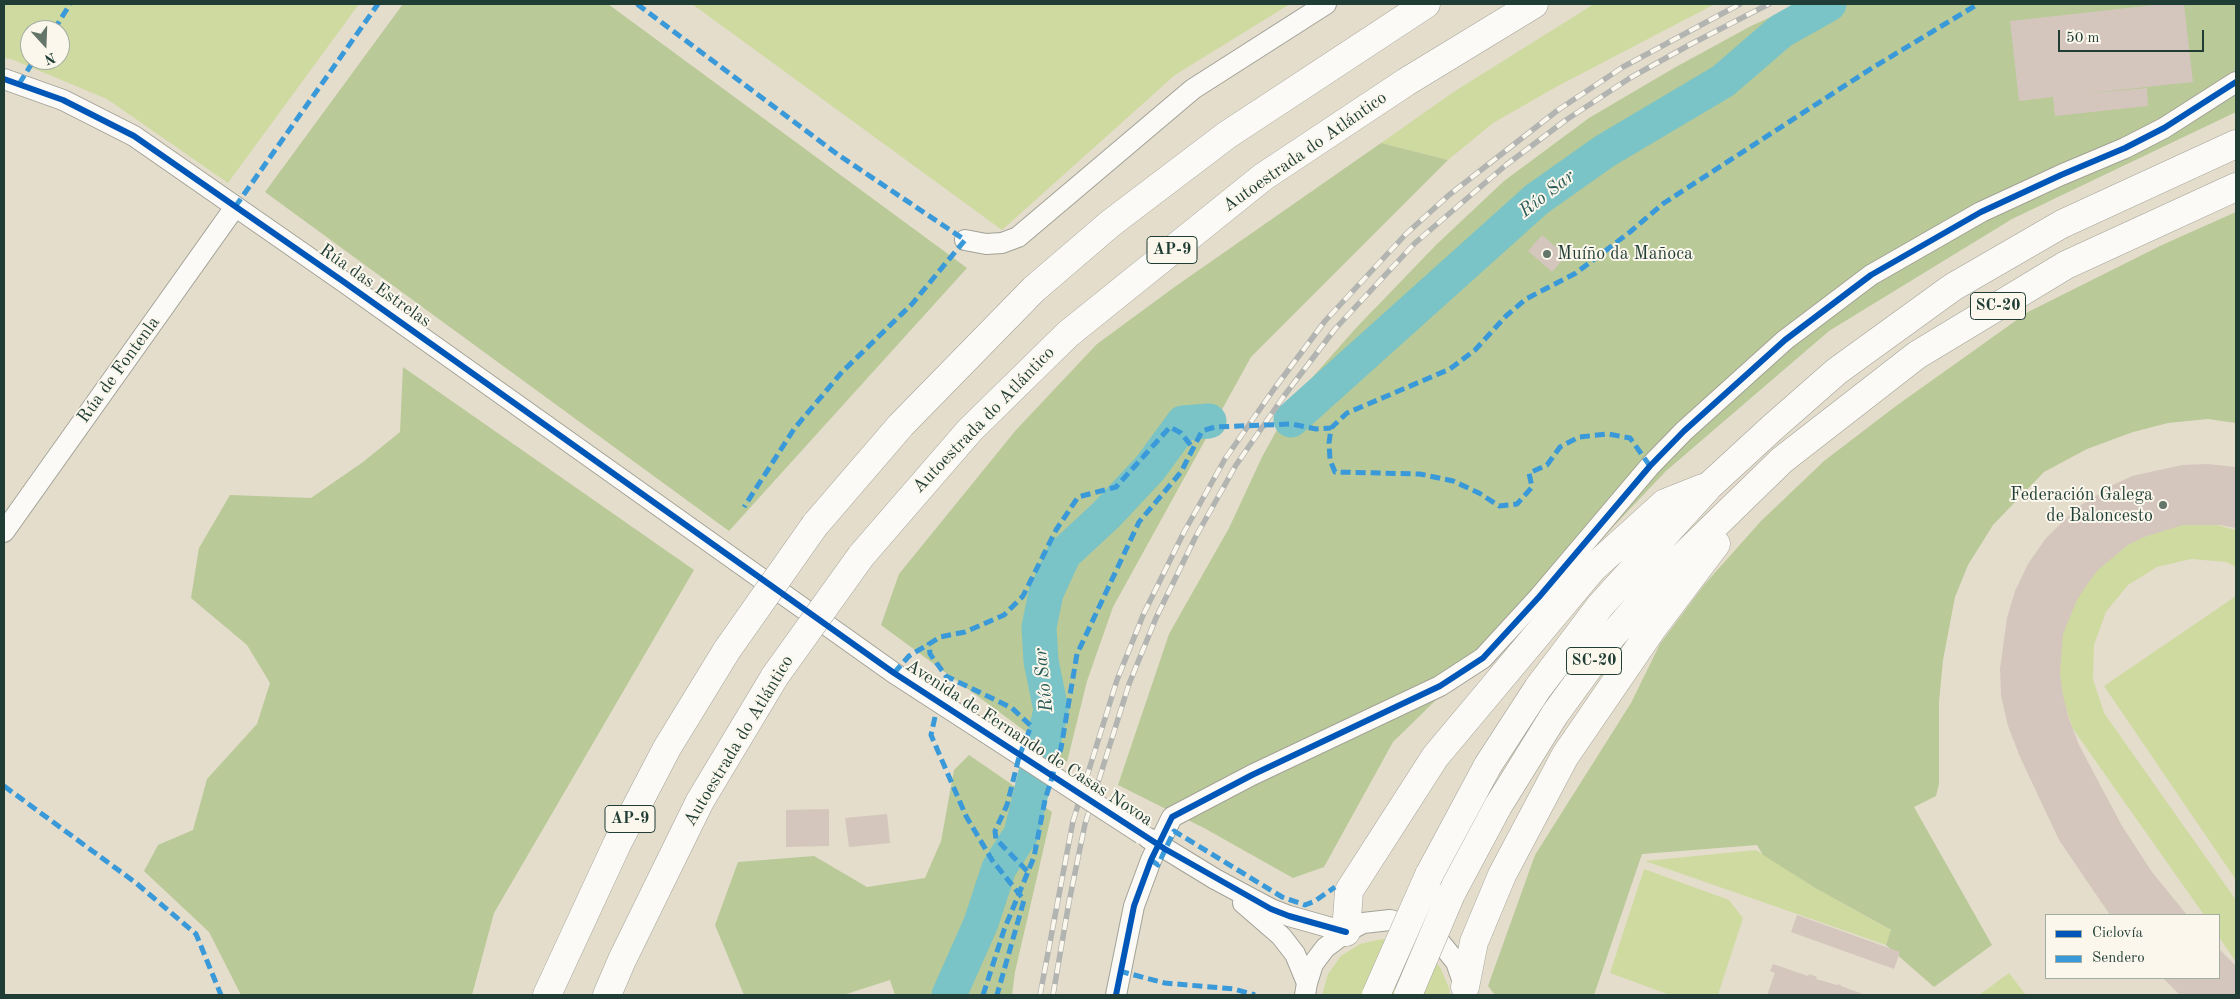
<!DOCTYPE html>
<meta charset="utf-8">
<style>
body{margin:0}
#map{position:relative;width:2240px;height:999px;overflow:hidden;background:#e4ddcc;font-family:"Old Standard TT",serif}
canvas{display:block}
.frame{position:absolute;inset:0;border:5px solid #1f3d34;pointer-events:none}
.legend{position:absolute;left:2045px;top:914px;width:175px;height:65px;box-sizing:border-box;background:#fbf7ec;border:1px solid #a3ada2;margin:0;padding:6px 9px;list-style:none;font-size:15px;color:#1f3d34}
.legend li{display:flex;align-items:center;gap:10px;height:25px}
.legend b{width:25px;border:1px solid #a3ada2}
.north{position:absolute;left:20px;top:20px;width:50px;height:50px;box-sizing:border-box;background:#fbf7ec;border:1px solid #a3ada2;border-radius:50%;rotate:160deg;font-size:14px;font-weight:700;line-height:20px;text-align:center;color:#1f3d34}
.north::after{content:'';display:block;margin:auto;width:18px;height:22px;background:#647569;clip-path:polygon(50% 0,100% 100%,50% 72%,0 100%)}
.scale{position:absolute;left:2058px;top:30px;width:146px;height:22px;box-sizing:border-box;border:2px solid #1f3d34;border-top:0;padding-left:6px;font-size:15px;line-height:18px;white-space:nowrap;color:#1f3d34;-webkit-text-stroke:4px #fbf7ec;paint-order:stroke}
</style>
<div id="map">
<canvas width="2240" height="999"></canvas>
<div class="frame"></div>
<ul class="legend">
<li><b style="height:6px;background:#0057b8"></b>Ciclovía</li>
<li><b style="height:6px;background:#3a99d8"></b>Sendero</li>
</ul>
<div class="north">N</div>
<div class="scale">50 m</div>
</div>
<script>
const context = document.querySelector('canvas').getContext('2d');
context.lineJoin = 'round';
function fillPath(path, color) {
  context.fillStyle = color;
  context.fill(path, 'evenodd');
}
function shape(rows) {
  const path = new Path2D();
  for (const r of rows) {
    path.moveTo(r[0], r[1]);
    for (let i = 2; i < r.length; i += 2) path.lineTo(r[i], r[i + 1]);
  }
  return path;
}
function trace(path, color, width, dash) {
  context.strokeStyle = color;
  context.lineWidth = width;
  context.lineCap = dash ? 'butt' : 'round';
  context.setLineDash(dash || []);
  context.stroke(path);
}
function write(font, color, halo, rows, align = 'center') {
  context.font = font + ' "Old Standard TT",serif';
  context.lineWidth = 4;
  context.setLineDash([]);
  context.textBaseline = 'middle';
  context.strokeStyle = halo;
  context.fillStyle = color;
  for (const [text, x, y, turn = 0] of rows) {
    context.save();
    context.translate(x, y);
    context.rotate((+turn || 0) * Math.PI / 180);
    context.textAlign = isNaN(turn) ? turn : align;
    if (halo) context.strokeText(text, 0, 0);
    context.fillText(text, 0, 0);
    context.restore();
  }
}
const green = shape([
 [4,4,359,4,228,183,107,99,11,59,4,58],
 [30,30,60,30,60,60,30,60],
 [692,4,1290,4,1175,75,1002,230],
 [1594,4,1715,4,1556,87,1493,123,1448,160,1381,143,1455,91],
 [2174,525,2217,525,2236,530,2236,567,2226,562,2191,559,2157,567,2128,585,2106,612,2094,645,2093,679,2104,713,2236,900,2236,962,2219,937,2219,915,2204,915,2073,729,2059,687,2059,642,2073,600,2098,565,2133,539],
 [2236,596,2236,880,2104,686],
 [1756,850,1817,889,1892,931,1886,945,1645,861],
 [1644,869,1729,900,1743,918,1718,995,1670,995,1610,973],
 [1382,939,1404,941,1425,951,1440,967,1449,988,1450,995,1322,995,1328,974,1341,956,1360,944],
 [2009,973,2026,995,1979,995]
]);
const forest = shape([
 [403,4,608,4,967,268,729,531,265,192],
 [1799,4,2236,4,2236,112,2012,219,1829,331,1666,471,1609,531,1393,742,1324,867,1293,878,1204,828,1118,785,1169,634,1229,528,1262,457,1295,397,1356,328,1437,244,1504,181,1589,118,1674,68,1751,26],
 [1381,143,1448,160,1251,357,1113,607,1087,681,1067,762,881,625,899,574,1016,430,1097,344,1176,286],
 [2236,212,2236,423,2208,419,2168,423,2133,432,2087,449,2044,472,1993,525,1968,565,1955,597,1943,660,1939,702,1939,784,1936,796,1914,807,1992,945,1934,987,1886,945,1891,930,1817,889,1763,855,1757,845,1642,854,1594,995,1495,995,1488,986,1535,855,1631,703,1660,644,1704,585,1761,521,1824,461,1896,406,2028,312,2162,245],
 [403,367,694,570,494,913,472,995,241,995,209,932,144,871,158,845,193,830,207,779,257,724,270,683,247,645,191,598,199,548,230,495,311,498,363,462,400,432],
 [969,755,1052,812,1015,972,1012,995,895,995,890,980,843,995,744,995,715,925,738,862,814,856,867,887,925,878,941,841,954,770]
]);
const river = shape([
 [1291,420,1537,199,1605,151,1723,81,1781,31,1829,4],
 [949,995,981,923,999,868,1021,834,1051,710,1041,661,1039,627,1046,593,1064,554,1106,515,1150,468,1183,423,1209,421]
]);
const building = shape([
 [2163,4,2184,4,2193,82,2081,94,2147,88,2148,106,2055,116,2053,97,2019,101,2010,21],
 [1542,235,1566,256,1552,272,1528,251],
 [2207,464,2236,467,2236,528,2220,525,2183,525,2144,537,2128,545,2099,569,2088,583,2077,600,2063,634,2060,674,2063,695,2069,719,2079,745,2122,826,2152,872,2187,915,2110,915,2059,840,2020,757,2008,726,2001,696,2000,669,2007,618,2015,591,2028,564,2046,538,2078,507,2113,485,2132,476,2182,465],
 [829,809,829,846,786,847,786,810],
 [887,814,890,843,849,847,845,818],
 [1797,915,1900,952,1894,969,1791,932],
 [2219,949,2236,966,2236,995,2180,995,2163,978,2219,978],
 [1773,964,1808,976,1809,974,1817,977,1816,979,1837,985,1840,984,1841,986,1865,995,1767,995,1775,973,1770,971]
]);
const minor = shape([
 [4,79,63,100,134,136,344,282,894,673,985,732],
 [965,240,986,244,1002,243,1018,237,1193,89,1326,4],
 [4,532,235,207],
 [1148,838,1215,879,1271,909,1289,916,1346,932],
 [1243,903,1281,936,1295,954,1307,983],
 [1116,995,1134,906,1151,860,1172,817,1252,775,1440,686,1483,658,1539,597,1650,466,1684,431,1785,340,1871,275,1981,212,2061,175,2125,148,2164,128,2236,82],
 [1305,995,1307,983,1313,964,1325,948,1346,932,1363,923,1390,920,1416,927,1439,941,1456,962,1465,988]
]);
const highway = shape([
 [815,525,901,425,1034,289,1111,223,1227,135,1426,4],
 [861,556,970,430,1068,334,1263,177,1406,82,1534,4],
 [1429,875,1488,765,1538,688,1600,606,1709,486,1772,428,1837,371,1953,287,2062,224,2236,144],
 [1451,894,1498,806,1555,714,1611,637,1671,568,1782,460,1917,355,2066,265,2236,187],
 [1346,932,1349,891,1435,757,1593,568,1665,503,1703,488],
 [1465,987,1474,942,1502,875,1565,756,1652,629,1716,544],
 [547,995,617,844,667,748,727,650],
 [607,995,622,960,700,801,775,676]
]);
const rail = shape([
 [1040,995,1073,821,1117,680,1144,613,1184,532,1225,459,1274,389,1325,321,1406,234,1449,195,1558,110,1623,67,1740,4],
 [1053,995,1069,902,1085,824,1129,684,1156,618,1195,538,1236,465,1284,396,1335,329,1415,243,1506,165,1566,120,1630,78,1691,44,1769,4]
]);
const minorBridge = shape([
 [985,732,1142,834]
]);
const highwayBridge = shape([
 [727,650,815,525],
 [775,676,861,556],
 [1376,995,1429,875],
 [1408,995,1451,894]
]);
const quiet = shape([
 [637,4,837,154,965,240,912,304,842,372,794,429,744,507],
 [54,30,70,4],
 [19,84,34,60],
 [235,207,378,4],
 [1650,466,1630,438,1608,434,1579,437,1560,447,1547,465,1529,473,1532,487,1517,504,1499,506,1479,493,1453,481,1420,474,1335,472,1330,460,1329,443,1331,428,1347,413,1450,369,1475,350,1506,316,1526,299,1576,273,1630,232,1664,203,1872,68,1978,4],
 [894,673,909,656,929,644],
 [935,717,931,735,966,816,992,860,1024,900,997,995],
 [4,786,136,883,196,934,221,995],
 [1151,860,1158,865,1174,831,1282,897,1305,905,1315,901,1335,887],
 [1027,871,996,839,995,831,1007,805,1019,757,1031,726,1012,708,946,676,930,654,929,644,940,637,965,632,1004,615,1023,596,1056,530,1078,497,1116,487,1170,427,1181,433,1193,448],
 [1119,971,1165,983,1234,989,1255,995],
 [983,995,1004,930,1034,857,1045,800,1061,748,1077,654,1139,522,1181,472,1202,431,1215,427,1292,424,1316,429,1331,428]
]);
const cycleway = shape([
 [4,79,63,100,134,136,344,282,894,673,1165,849,1271,909,1289,916,1346,932],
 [1116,995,1134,906,1151,860,1172,817,1252,775,1440,686,1483,658,1539,597,1650,466,1684,431,1785,340,1871,275,1981,212,2061,175,2125,148,2164,128,2236,82]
]);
const markers = [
 [1547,254,5,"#647569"],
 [2163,505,5,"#647569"]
];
const shields = [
 [1172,250,50],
 [1998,306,55],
 [1594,661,55],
 [630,819,50]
];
const shieldNames = [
 ["AP-9",1172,250],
 ["SC-20",1998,306],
 ["SC-20",1594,661],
 ["AP-9",630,819]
];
const streetNames = [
 ["Autoestrada do Atlántico",1305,152,-35],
 ["Rúa das Estrelas",375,286,35],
 ["Rúa de Fontenla",119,370,-54],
 ["Autoestrada do Atlántico",984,420,-46],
 ["Autoestrada do Atlántico",739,741,-59],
 ["Avenida de Fernando de Casas Novoa",1029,743,33]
];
const poiNames = [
 ["Muíño da Mañoca",1557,254],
 ["Federación Galega",2153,495,"right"],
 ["de Baloncesto",2153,516,"right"]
];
const waterNames = [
 ["Río Sar",1547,194,-38],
 ["Río Sar",1044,680,-96]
];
fillPath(green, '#cfdaa0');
fillPath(forest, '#b9c997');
trace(river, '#7ac4c8', 35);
fillPath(building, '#d4c6bc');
trace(minor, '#a2a297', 22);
trace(highway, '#a2a297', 29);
trace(minor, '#fbfaf7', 20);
trace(highway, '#fbfaf7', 28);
trace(rail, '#b2b4b1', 5.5);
trace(rail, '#fbf7ec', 4, [11]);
trace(minorBridge, '#a2a297', 22, []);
trace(highwayBridge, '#a2a297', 29, []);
trace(minorBridge, '#fbfaf7', 20);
trace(highwayBridge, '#fbfaf7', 28);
trace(quiet, '#3a99d8', 5, [10, 5]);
trace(cycleway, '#0057b8', 6);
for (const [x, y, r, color] of markers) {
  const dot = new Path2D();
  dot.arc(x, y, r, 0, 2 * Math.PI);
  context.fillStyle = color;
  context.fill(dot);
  trace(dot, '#fbf7ec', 2);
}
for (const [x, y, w] of shields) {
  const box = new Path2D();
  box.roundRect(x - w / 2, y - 13.5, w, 27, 4);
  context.fillStyle = '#fbf7ec';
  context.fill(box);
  trace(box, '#1f3d34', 1);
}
write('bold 16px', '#1f3d34', null, shieldNames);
write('18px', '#1f3d34', '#fbf7ec', streetNames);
write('18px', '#1f3d34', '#fbf7ec', poiNames, 'left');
write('italic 19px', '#2a5c59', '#fbf7ec', waterNames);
</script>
